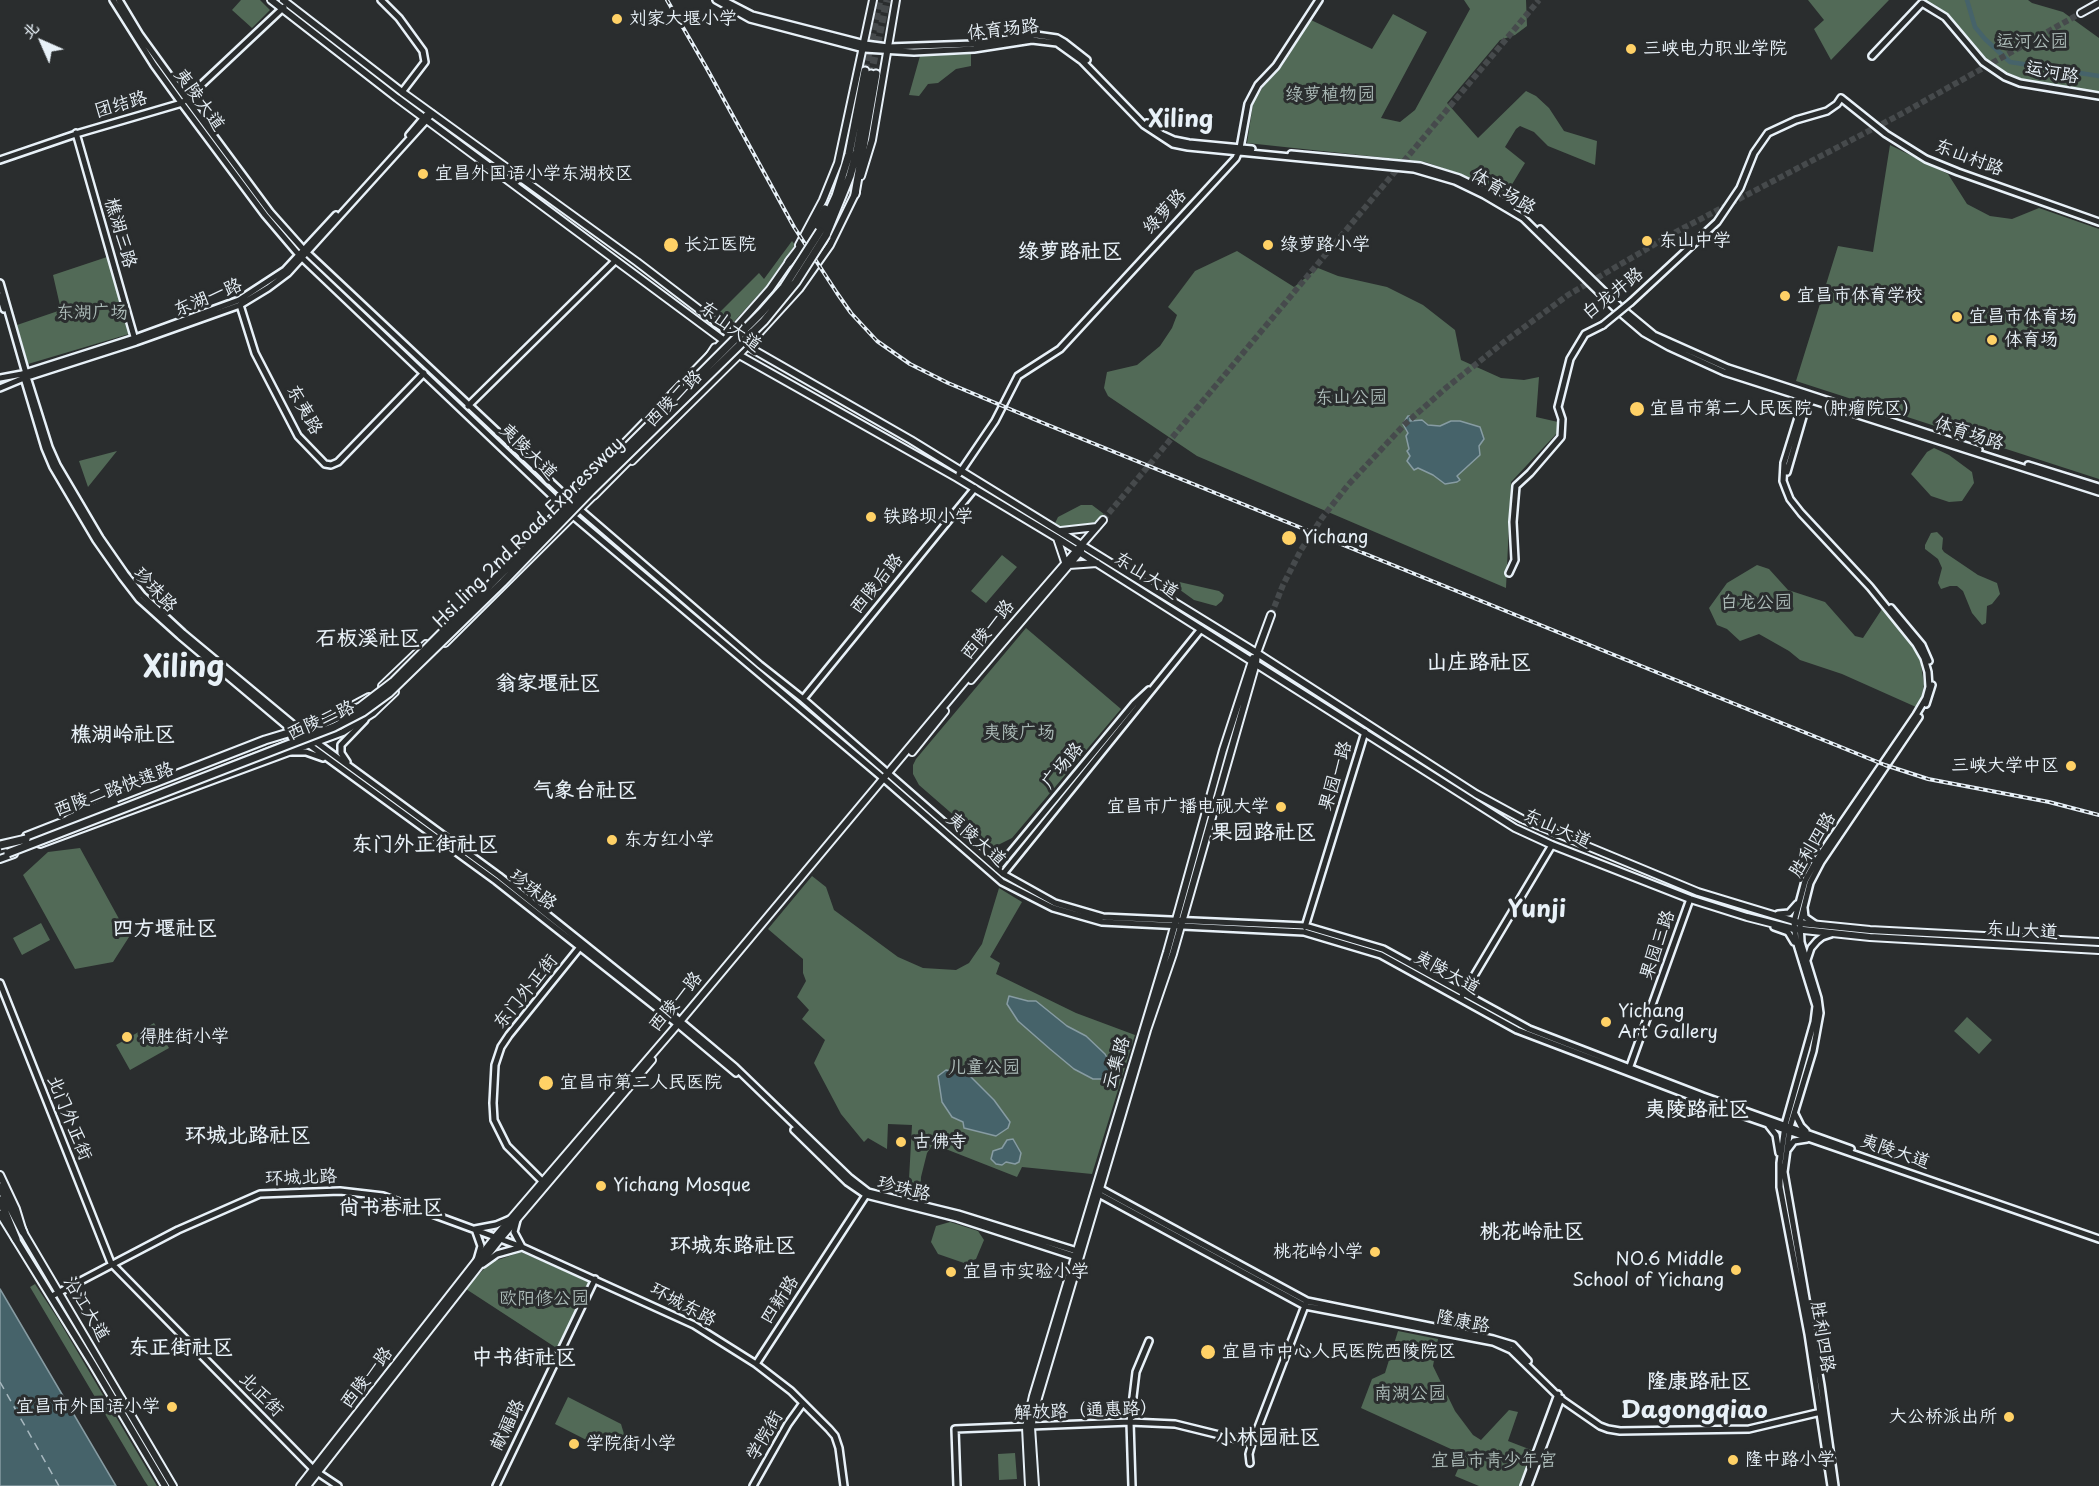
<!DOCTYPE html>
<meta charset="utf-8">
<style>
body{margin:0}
#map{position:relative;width:2099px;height:1486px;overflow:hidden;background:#2a2d2e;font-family:"Playpen Sans","LXGW WenKai TC",sans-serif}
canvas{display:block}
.north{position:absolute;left:12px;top:12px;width:60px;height:60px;-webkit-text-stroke:4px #2a2d2e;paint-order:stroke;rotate:315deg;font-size:16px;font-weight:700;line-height:24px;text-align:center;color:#e8f1f8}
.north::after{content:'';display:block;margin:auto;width:21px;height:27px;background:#e8f1f8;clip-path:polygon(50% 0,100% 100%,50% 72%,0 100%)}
</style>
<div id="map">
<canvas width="2099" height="1486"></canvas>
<div class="north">北</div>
</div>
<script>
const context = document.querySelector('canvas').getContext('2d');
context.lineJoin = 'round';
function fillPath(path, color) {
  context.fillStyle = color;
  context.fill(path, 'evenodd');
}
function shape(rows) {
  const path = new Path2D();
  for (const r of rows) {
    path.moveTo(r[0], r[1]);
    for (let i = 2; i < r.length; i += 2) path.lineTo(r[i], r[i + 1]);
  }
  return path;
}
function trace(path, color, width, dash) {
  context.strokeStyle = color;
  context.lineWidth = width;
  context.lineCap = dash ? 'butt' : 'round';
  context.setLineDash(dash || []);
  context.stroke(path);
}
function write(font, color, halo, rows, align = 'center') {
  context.font = font + ' "Playpen Sans","LXGW WenKai TC",sans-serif';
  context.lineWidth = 6;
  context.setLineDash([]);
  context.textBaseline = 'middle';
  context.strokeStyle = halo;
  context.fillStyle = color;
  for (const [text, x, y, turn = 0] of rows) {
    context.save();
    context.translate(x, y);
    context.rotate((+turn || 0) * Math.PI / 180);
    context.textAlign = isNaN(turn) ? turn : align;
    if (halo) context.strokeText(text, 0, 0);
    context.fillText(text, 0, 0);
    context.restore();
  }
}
const green = shape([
 [241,0,260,0,270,10,252,28,232,10],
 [1464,0,1526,0,1527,26,1515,35,1500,40,1447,103,1478,138,1526,91,1536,96,1549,108,1564,131,1597,141,1595,165,1548,146,1534,132,1520,126,1516,129,1505,147,1525,163,1505,196,1466,176,1425,162,1247,143,1253,104,1264,85,1282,66,1311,20,1372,49,1393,14,1427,32,1381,118,1400,122,1415,110,1470,9],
 [1808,0,1889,0,1831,60,1814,29,1824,20],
 [1924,0,2028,0,2032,3,2063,12,2099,38,2099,92,2023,79,2006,72,1986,60,1945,14],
 [971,54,971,66,956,69,938,83,928,84,919,96,909,95,920,56],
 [1890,145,1948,174,1967,204,1990,216,2012,219,2039,208,2099,229,2099,479,1796,381,1838,246,1873,252],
 [792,241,795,245,768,284,730,326,716,316,759,273,764,279],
 [1237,251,1294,287,1318,268,1338,276,1387,287,1423,305,1455,330,1461,360,1501,378,1524,380,1539,377,1536,417,1558,422,1558,432,1511,482,1506,588,1197,456,1108,396,1104,388,1107,372,1137,365,1160,346,1172,328,1177,315,1168,307,1195,271],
 [107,257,129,334,28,364,17,325,61,310,53,275],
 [1934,448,1949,455,1972,472,1974,483,1962,501,1949,502,1931,496,1911,474,1927,452],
 [117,451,88,487,79,461],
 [1081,505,1092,505,1104,514,1101,519,1093,523,1061,527,1055,523,1058,517],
 [1937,532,1943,538,1942,549,1944,552,1978,575,1997,583,2000,594,1992,604,1987,606,1986,623,1982,625,1972,613,1963,591,1957,586,1950,586,1941,589,1938,583,1942,568,1938,559,1925,549,1925,545,1931,533],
 [1002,555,1017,567,986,603,971,591],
 [1757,565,1769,569,1788,590,1825,602,1855,636,1863,638,1882,609,1911,643,1920,658,1924,684,1922,697,1916,707,1842,674,1800,660,1789,651,1759,634,1740,641,1727,629,1717,625,1709,608,1727,583],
 [1175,581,1219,591,1224,595,1222,601,1216,606,1194,600,1176,587],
 [1026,628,1121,709,1012,838,994,847,988,845,919,785,913,774,913,765,916,759],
 [80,848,129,937,113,962,75,969,23,875,48,852],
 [812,876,826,887,834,910,898,957,923,968,956,970,969,963,982,944,999,888,1022,902,990,957,1000,963,996,974,1076,1013,1135,1035,1092,1174,1022,1167,1017,1177,933,1144,927,1153,921,1177,920,1200,908,1197,912,1125,888,1124,887,1149,868,1138,864,1142,841,1114,814,1063,825,1040,802,1019,809,1010,797,997,806,981,803,973,803,959,768,929],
 [41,923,50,940,22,955,13,938],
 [1967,1017,1992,1040,1979,1054,1954,1031],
 [154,1023,169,1048,130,1070,116,1045],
 [950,1222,978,1231,984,1240,976,1259,964,1263,938,1254,931,1242,936,1226],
 [521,1252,589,1282,558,1349,466,1289,489,1263],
 [35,1284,58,1319,157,1486,148,1486,144,1480,30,1287],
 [1398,1331,1438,1339,1433,1366,1455,1411,1473,1435,1481,1440,1509,1410,1518,1412,1508,1441,1534,1451,1521,1486,1479,1486,1455,1476,1464,1455,1361,1408,1372,1379,1385,1373],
 [568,1397,621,1424,624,1434,618,1446,608,1451,555,1424],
 [1015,1453,1017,1479,999,1480,998,1454]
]);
const water = shape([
 [1408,416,1410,416,1410,421,1422,420,1428,425,1440,426,1451,421,1460,421,1480,427,1484,439,1479,446,1480,455,1457,476,1460,480,1457,482,1445,484,1433,475,1418,468,1414,470,1407,461,1410,456,1407,451,1409,449,1406,436,1408,433,1403,424,1408,416],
 [1009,996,1028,1001,1036,1001,1067,1026,1086,1036,1105,1054,1113,1068,1104,1079,1093,1079,1074,1069,1050,1049,1018,1021,1007,1004,1009,996],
 [946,1070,968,1074,994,1100,1010,1122,1008,1128,996,1136,964,1128,963,1122,952,1117,942,1102,938,1076,946,1070],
 [1013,1139,1021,1153,1019,1162,1015,1164,1006,1162,1002,1165,996,1164,991,1159,993,1151,1002,1148,1007,1140,1013,1139],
 [0,1289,13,1311,116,1486,0,1486,0,1289]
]);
const canal = shape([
 [1967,0,1975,27,1985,39,2010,62,2099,76]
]);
const ferry = shape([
 [0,1382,59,1486]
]);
const primaryTunnel = shape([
 [1103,520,1539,0],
 [1271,615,1283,585,1301,550,1322,518,1348,485,1404,425,1447,387,1504,342,1568,295,1674,233,1903,113,2081,13]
]);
const highwayTunnel = shape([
 [865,71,880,0],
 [871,74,887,0]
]);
const secondary = shape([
 [113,0,154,65,180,101,265,215,299,255,573,516,884,779,1002,882,1053,908,1102,922,1304,932,1381,955,1517,1030,1730,1111,2099,1239],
 [119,0,140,35,187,100,270,212,303,249,572,502],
 [381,0,399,18,423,51,425,62,402,92],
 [716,0,750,19,864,49,914,52,974,49,1032,40,1057,43,1082,61,1144,125,1173,144,1188,147,1414,169,1455,181,1484,195,1523,218,1617,310,1644,333,1669,347,1724,372,2099,492],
 [723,0,752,15,865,44,888,47,973,44,1036,35,1057,38,1064,42,1087,60],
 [1872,56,1922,3,1945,17,1983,62,2005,77,2020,83,2099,96],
 [1147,123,1161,134,1174,140,1189,143,1252,149],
 [76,133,135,340],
 [409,135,426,115],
 [1291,154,1420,166,1459,178,1488,192,1512,207],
 [0,160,76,134,182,103,284,7],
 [1540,229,1619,306,1654,335,1728,368,1979,450],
 [0,283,27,377,49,447,57,465,100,538,125,574,142,595,183,633,301,731,499,876,680,1021,735,1067,850,1178,868,1192,958,1214,1080,1252],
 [0,296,4,309],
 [1631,302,1717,222,1740,188,1754,153,1768,133,1796,120,1827,111,1837,104,1841,98,1886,134,1926,159,1958,172,2099,222],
 [240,305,255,353,298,436,325,464,331,465,338,462,424,373],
 [0,378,22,374,135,338,239,300,285,270,336,215],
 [25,381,45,448,53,467,96,540,122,577,139,599,180,636,294,732],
 [0,388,24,378,136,342,240,305,268,288,288,273,432,114],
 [1805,395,1784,463,1783,481,1786,489,1790,499,1801,513,1870,587,1916,644,1924,658,1928,672,1929,687,1926,698,1916,715,1816,861,1805,881,1794,922,1796,941,1816,1006,1814,1022,1785,1125,1780,1163,1780,1187,1808,1334,1831,1486],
 [468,406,615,261],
 [2028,465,2099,487],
 [1787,472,1807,403],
 [959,474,995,421,1018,376,1060,349,1236,158,1240,148,1248,104,1258,85,1276,66,1319,0],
 [578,508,760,665,803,699,1003,874,1055,903,1103,917,1305,926,1383,949,1529,1029,1703,1096,1851,1149],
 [1509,573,1515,560,1513,522,1516,486,1530,473,1561,437,1562,419,1558,407,1570,359,1585,334,1603,325],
 [1891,608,1922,645,1929,661],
 [803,699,975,488],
 [1926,704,1932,685],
 [308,744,496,881,681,1027,736,1073],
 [291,752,306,752,323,758],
 [347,762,341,753,341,745,365,720],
 [997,869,1134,704,1149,690],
 [1003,874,1201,629],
 [1804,908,1805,917,1815,924],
 [1778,914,1789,913,1797,904],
 [1305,927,1365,732],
 [1774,927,1788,932,1794,942],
 [1807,960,1811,948,1817,941,1822,937,1831,934],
 [0,983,111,1263,314,1470,338,1486],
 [1462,996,1552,845],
 [1629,1069,1690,899],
 [1795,1114,1801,1126,1806,1131],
 [1769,1126,1776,1135,1779,1153],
 [794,1130,847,1182,866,1195,957,1218,1077,1257],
 [1788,1149,1794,1141,1807,1139],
 [543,1182,507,1146,494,1120,493,1103,495,1065,501,1047,509,1035,580,947],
 [1097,1187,1307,1301,1493,1339,1513,1345,1528,1361],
 [1095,1192,1305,1306,1493,1342,1511,1350,1561,1399,1600,1426,1608,1429,1620,1431,1749,1429,1821,1412],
 [477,1260,481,1246,475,1229,496,1225,510,1219],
 [483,1264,497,1254,522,1247,514,1232,517,1220],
 [52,1296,178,1230,260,1194,340,1191,383,1196,522,1247,694,1325,756,1364,791,1391,829,1429,835,1436,839,1448,844,1486],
 [756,1364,866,1195],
 [1250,1463,1249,1454,1252,1443,1306,1303],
 [496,1486,595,1279],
 [753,1486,788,1424,803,1403],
 [957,1486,955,1429,1130,1422,1175,1424,1252,1443],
 [1132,1486,1130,1422,1136,1372,1149,1341],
 [1524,1486,1558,1394],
 [1528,1486,1561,1398],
 [1835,1486,1821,1385,1784,1172,1790,1127,1813,1051,1820,1013,1818,998,1801,942,1800,923,1810,883,1821,862,1919,717]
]);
const primary = shape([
 [271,0,397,98,723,340,739,355,957,478,1057,538,1515,828,1552,845,1690,899,1747,917,1794,929,1870,937,2099,950],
 [283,0,402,92,637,262,747,346,911,440,1257,653,1476,794,1522,819,1698,892,1800,923,1870,930,2099,942],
 [2081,13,2099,3],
 [861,176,872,140,896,0],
 [799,245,823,200,838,163,873,0],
 [632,461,739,355,799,289,830,245,856,192],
 [550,520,732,332,770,289,791,259],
 [1061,531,1097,527],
 [1057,538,1065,562],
 [1069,565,1097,563],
 [445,643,597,492],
 [971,680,1081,551],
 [382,686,426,644],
 [341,712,369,697],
 [912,752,945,711],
 [124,799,285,737],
 [26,836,72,818],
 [40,844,343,732,373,713,395,692],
 [0,859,14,854],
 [0,1175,16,1209,23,1232,173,1486],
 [0,1214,92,1363,165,1486],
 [300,1486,496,1236,678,1024,1005,633,1103,520],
 [307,1486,501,1238,652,1060],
 [1029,1486,1026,1427,1033,1396,1167,952,1223,750,1253,658],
 [1035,1486,1031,1427,1038,1398,1147,1030,1173,954,1256,663,1257,653,1271,615]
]);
const highway = shape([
 [855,194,876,74],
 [820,231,836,196,849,154,865,71],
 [826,235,850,176,857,151,871,74],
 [789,262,812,232,825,209],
 [700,371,715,348],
 [594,495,698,390],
 [69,819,116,798],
 [23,840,212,770],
 [0,1187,23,1232],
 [0,1200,16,1239]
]);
const rail = shape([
 [667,0,706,67,794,227,837,293,851,313,877,341,910,364,948,383,1043,423,1885,765,1928,779,2049,802,2099,815]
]);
const secondaryBridge = shape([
 [1603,325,1631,302]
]);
const highwayBridge = shape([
 [292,737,360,707,394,681,762,312,784,287,820,231],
 [116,798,265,740,298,730],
 [0,845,26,839],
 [8,853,334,727,363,712,389,693,503,582,591,491,764,321,796,282,826,235]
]);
const markers = [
 [617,19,6,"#ffd166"],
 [1631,49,6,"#ffd166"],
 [423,174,6,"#ffd166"],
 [1647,241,6,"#ffd166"],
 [671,245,8,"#ffd166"],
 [1268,245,6,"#ffd166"],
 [1785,296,6,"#ffd166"],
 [1957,317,6,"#ffd166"],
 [1992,340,6,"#ffd166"],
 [1637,409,8,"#ffd166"],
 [871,517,6,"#ffd166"],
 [1289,538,8,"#ffd166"],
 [2071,766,6,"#ffd166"],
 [1281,807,6,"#ffd166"],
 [612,840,6,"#ffd166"],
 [1606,1022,6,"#ffd166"],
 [127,1037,6,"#ffd166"],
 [546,1083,8,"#ffd166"],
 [901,1142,6,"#ffd166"],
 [601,1186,6,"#ffd166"],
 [1375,1252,6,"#ffd166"],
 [1736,1270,6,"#ffd166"],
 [951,1272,6,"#ffd166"],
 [1208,1352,8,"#ffd166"],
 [172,1407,6,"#ffd166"],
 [2009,1417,6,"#ffd166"],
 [574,1444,6,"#ffd166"],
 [1733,1460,6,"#ffd166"]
];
const poiNames = [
 ["刘家大堰小学",629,19],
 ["三峡电力职业学院",1643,49],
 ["宜昌外国语小学东湖校区",435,174],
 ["东山中学",1659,241],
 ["长江医院",684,245],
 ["绿萝路小学",1280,245],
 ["宜昌市体育学校",1797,296],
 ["宜昌市体育场",1969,317],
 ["体育场",2004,340],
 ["宜昌市第二人民医院（肿瘤院区）",1650,409],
 ["铁路坝小学",883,517],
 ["Yichang",1302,538],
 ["三峡大学中区",2059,766,"right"],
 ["宜昌市广播电视大学",1269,807,"right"],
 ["东方红小学",624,840],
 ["Yichang",1618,1012],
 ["Art Gallery",1618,1033],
 ["得胜街小学",139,1037],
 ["宜昌市第二人民医院",560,1083],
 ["古佛寺",913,1142],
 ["Yichang Mosque",613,1186],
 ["桃花岭小学",1363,1252,"right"],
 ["NO.6 Middle",1724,1260,"right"],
 ["School of Yichang",1724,1281,"right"],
 ["宜昌市实验小学",963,1272],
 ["宜昌市中心人民医院西陵院区",1222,1352],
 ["宜昌市外国语小学",160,1407,"right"],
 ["大公桥派出所",1997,1417,"right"],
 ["学院街小学",586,1444],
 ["隆中路小学",1745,1460]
];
const streetNames = [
 ["体育场路",1003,30,-6],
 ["运河路",2052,73,11],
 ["夷陵大道",199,100,54],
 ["团结路",121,105,-16],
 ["东山村路",1969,158,21],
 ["体育场路",1503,192,31],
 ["绿萝路",1165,212,-47],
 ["樵湖三路",120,233,74],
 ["白龙井路",1613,294,-38],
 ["东湖一路",208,298,-22],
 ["东山大道",730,327,36],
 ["西陵二路",674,399,-45],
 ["东夷路",304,410,61],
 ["体育场路",1969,434,18],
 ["夷陵大道",528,452,44],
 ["Hsi ling 2nd Road Expressway",529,533,-45],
 ["东山大道",1146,576,32],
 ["西陵后路",877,584,-51],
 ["珍珠路",155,590,47],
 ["西陵一路",988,630,-50],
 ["西陵二路",321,721,-24],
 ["广场路",1063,766,-50],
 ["果园一路",1336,776,-73],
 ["西陵二路快速路",114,790,-20],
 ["东山大道",1557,829,24],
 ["夷陵大道",976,840,41],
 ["胜利四路",1813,845,-59],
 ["珍珠路",533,890,38],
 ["东山大道",2022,931,3],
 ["果园三路",1658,945,-71],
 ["夷陵大道",1447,973,29],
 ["东门外正街",526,992,-51],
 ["西陵一路",676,1002,-50],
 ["云集路",1117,1063,-73],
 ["北门外正街",69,1118,68],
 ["夷陵大道",1895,1152,19],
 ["环城北路",301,1178,-2],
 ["珍珠路",904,1189,14],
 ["四新路",780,1300,-57],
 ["环城东路",683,1305,28],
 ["沿江大道",86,1309,59],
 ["隆康路",1463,1322,11],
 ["胜利四路",1822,1337,81],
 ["西陵一路",367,1378,-52],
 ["北正街",261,1395,45],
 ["解放路（通惠路）",1086,1411,-2],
 ["献福路",508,1425,-64],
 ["学院街",765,1436,-60]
];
const parkNames = [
 ["运河公园",2032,42],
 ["绿萝植物园",1330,95],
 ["东湖广场",92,313],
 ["东山公园",1351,398],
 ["白龙公园",1756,603],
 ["夷陵广场",1019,733],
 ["儿童公园",984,1068],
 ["欧阳修公园",544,1299],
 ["南湖公园",1410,1394],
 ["宜昌市青少年宫",1494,1461]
];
const quarterNames = [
 ["绿萝路社区",1070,252],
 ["石板溪社区",368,639],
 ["山庄路社区",1479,663],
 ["翁家堰社区",548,684],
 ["樵湖岭社区",123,735],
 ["气象台社区",585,791],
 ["果园路社区",1264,833],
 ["东门外正街社区",425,845],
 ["四方堰社区",165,929],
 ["夷陵路社区",1697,1110],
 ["环城北路社区",248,1136],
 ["尚书巷社区",391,1208],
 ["桃花岭社区",1532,1232],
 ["环城东路社区",733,1246],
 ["东正街社区",181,1348],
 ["中书街社区",524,1358],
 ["隆康路社区",1699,1382],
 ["小林园社区",1268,1438]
];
const districtNames = [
 ["Xiling",1181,120],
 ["Yunji",1537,910],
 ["Dagongqiao",1694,1411]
];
const townNames = [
 ["Xiling",184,669]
];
fillPath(green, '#526a57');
fillPath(water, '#46636a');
trace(water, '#879ca3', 1.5);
trace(canal, '#46636a', 4.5);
trace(ferry, '#a7b8bf', 1.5, [8, 6]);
trace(primaryTunnel, '#464a4c', 6, [6, 3]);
trace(highwayTunnel, '#464a4c', 7, [7, 3.5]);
trace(secondary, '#e8f1f8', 10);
trace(primary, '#e8f1f8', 10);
trace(highway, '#e8f1f8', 11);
trace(secondary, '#2a2d2e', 5);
trace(primary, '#2a2d2e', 6);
trace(highway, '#2a2d2e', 7);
trace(rail, '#e8f1f8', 4);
trace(rail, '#2a2d2e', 1.5, [4.5]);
trace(secondaryBridge, '#e8f1f8', 10, []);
trace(highwayBridge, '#e8f1f8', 11, []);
trace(secondaryBridge, '#2a2d2e', 5);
trace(highwayBridge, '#2a2d2e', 7);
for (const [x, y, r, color] of markers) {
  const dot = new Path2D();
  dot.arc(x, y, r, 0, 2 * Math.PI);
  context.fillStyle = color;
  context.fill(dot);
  trace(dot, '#2a2d2e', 2);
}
write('18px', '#e8f1f8', '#2a2d2e', poiNames, 'left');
write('18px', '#e8f1f8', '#2a2d2e', streetNames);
write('18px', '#acbbb8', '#2a2d2e', parkNames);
write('bold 21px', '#e8f1f8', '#2a2d2e', quarterNames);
write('bold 24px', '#e8f1f8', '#2a2d2e', districtNames);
write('bold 30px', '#e8f1f8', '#2a2d2e', townNames);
</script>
